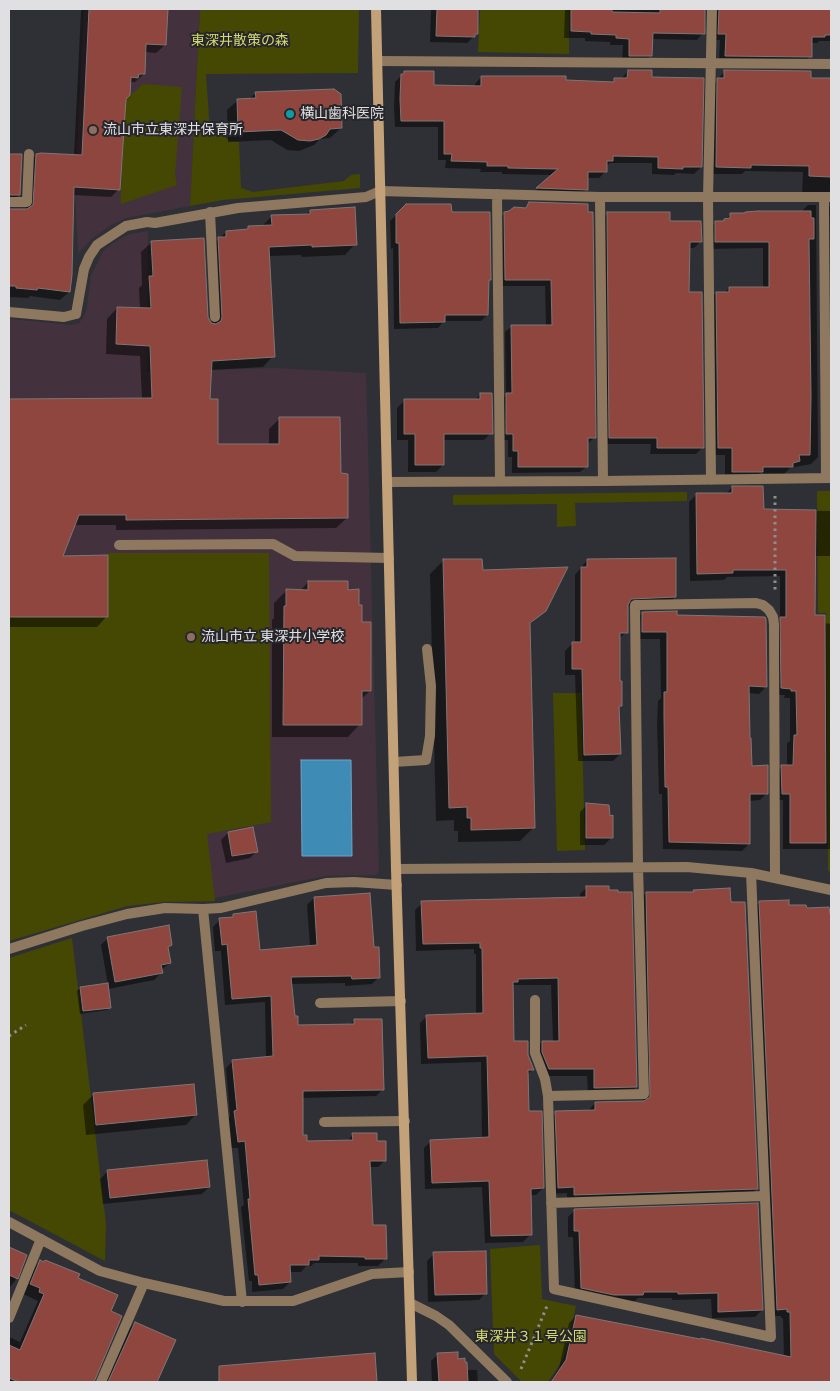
<!DOCTYPE html>
<meta charset="utf-8">
<style>
body{margin:0}
#map{position:relative;width:840px;height:1391px;overflow:hidden;background:#2f3035;font-family:"Archivo Narrow",sans-serif}
canvas{display:block}
.frame{position:absolute;inset:0;border:10px solid #e0e0e3;pointer-events:none}
</style>
<div id="map">
<canvas width="840" height="1391"></canvas>
<div class="frame"></div>
</div>
<script>
const context = document.querySelector('canvas').getContext('2d');
context.lineJoin = 'round';
function fillPath(path, color) {
  context.fillStyle = color;
  context.fill(path, 'evenodd');
}
function shape(rows) {
  const path = new Path2D();
  for (const r of rows) {
    path.moveTo(r[0], r[1]);
    for (let i = 2; i < r.length; i += 2) path.lineTo(r[i], r[i + 1]);
  }
  return path;
}
function trace(path, color, width, dash) {
  context.strokeStyle = color;
  context.lineWidth = width;
  context.lineCap = dash ? 'butt' : 'round';
  context.setLineDash(dash || []);
  context.stroke(path);
}
function write(font, color, halo, rows, align = 'center') {
  context.font = font + ' "Archivo Narrow","Noto Sans JP",sans-serif';
  context.lineWidth = 4;
  context.setLineDash([]);
  context.textBaseline = 'middle';
  context.strokeStyle = halo;
  context.fillStyle = color;
  for (const [text, x, y, turn = 0] of rows) {
    context.save();
    context.translate(x, y);
    context.rotate((+turn || 0) * Math.PI / 180);
    context.textAlign = isNaN(turn) ? turn : align;
    if (halo) context.strokeText(text, 0, 0);
    context.fillText(text, 0, 0);
    context.restore();
  }
}
const education = shape([
 [84,9,200,9,190,206,126,218,109,226,93,238,78,253,75,190],
 [148,231,147,372,273,368,366,373,379,872,376,875,325,876,215,898,215,901,164,902,127,906,9,941,9,319,72,325,79,323,84,317,87,307,91,276,104,250,118,240,130,234]
]);
const green = shape([
 [200,9,359,9,358,73,206,74,210,132,220,134,230,141,239,142,241,188,253,192,344,181,351,175,360,174,360,188,223,200,190,206],
 [480,9,569,9,569,54,478,52],
 [143,84,182,87,175,175,177,185,121,204,121,190,126,99],
 [817,491,831,491,831,872,828,871,826,613,818,613],
 [687,492,687,501,575,503,576,526,557,527,557,504,453,505,453,495],
 [108,553,269,553,271,822,207,834,215,901,164,902,127,906,9,941,9,617,108,617],
 [553,693,581,693,585,850,557,851],
 [72,938,106,1224,105,1261,9,1210,9,958],
 [540,1245,542,1299,576,1306,564,1358,548,1382,522,1382,494,1354,490,1249]
]);
const water = shape([
 [301,760,351,760,352,856,302,856,301,760]
]);
const shadow = shape([
 [83,9,166,9,165,45,156,53,145,52,144,74,135,82,132,82,129,85,124,99,119,189,111,197,73,195,69,292,60,300,30,296,28,298,9,297,9,210,26,210,28,164,36,155,74,156,81,11],
 [431,9,477,9,477,34,467,43,430,42],
 [565,9,704,9,703,33,697,40,651,39,651,55,644,62,622,62,623,45,610,45,610,42,585,41,585,38,564,38],
 [705,9,831,9,831,41,819,41,817,43,811,43,810,56,804,63,719,63,720,40,712,40,709,10],
 [628,71,650,79,701,167,694,174,676,173,674,175,652,174,652,163,610,163,605,167,605,172,599,178,587,178,587,189,580,196,531,195,552,175,502,174,502,172,480,172,481,169,445,168,446,160,438,160,438,127,395,127,394,107,395,82,405,72,433,87,475,87,475,84,481,77,611,83,615,79,621,79],
 [725,71,810,79,831,79,831,464,826,464,824,212,830,206,831,201,802,197,803,172,745,171,742,174,709,174,711,87],
 [256,93,341,128,330,138,320,139,314,145,299,151,287,150,271,140,228,142,227,110,238,100,249,99],
 [9,155,21,155,19,195,9,203],
 [529,203,587,205,594,438,587,444,587,466,580,472,512,473,512,457,508,457,508,440,500,440,500,401,506,395,505,332,512,326,546,326,545,286,499,286,498,219,505,213,524,209],
 [407,205,450,214,490,280,487,282,487,315,481,321,444,321,438,328,394,329,393,248,391,249,390,221],
 [808,205,816,205,818,457,811,464,790,468,784,474,760,473,755,479,725,479,725,455,711,455,709,300,716,293,724,293,729,288,763,288,763,248,709,249,709,229,716,222,723,222,730,215,801,212],
 [310,211,355,244,345,255,302,257,301,255,268,256,273,356,263,367,210,370,208,400,216,445,269,446,269,429,280,418,339,474,347,518,336,528,116,530,116,525,74,525,61,557,107,616,97,627,9,627,9,400,142,400,140,356,106,354,107,319,117,308,140,309,139,288,142,285,141,252,152,242,212,326,208,249,226,232,246,231,249,227,261,227,272,216,306,215],
 [608,213,669,222,700,242,694,248,689,248,688,294,703,447,696,454,650,454,651,444,603,444,601,220],
 [480,395,491,433,484,440,443,440,443,465,436,472,408,472,408,440,397,440,397,408,404,401,475,400],
 [732,487,762,510,831,511,831,556,815,556,814,616,824,623,831,624,831,849,783,849,783,800,775,800,775,773,782,766,787,766,787,743,790,741,790,698,784,698,785,695,775,695,774,626,780,620,780,576,727,577,724,580,690,581,689,502,696,495,725,495],
 [587,560,675,597,668,604,627,606,627,632,618,639,621,705,618,708,620,754,613,761,578,761,575,675,565,675,565,651,572,644,575,644,575,575],
 [443,561,482,571,545,610,528,626,534,827,520,841,458,842,458,831,454,831,454,820,436,821,430,574],
 [308,582,361,623,370,691,360,700,360,724,348,737,272,737,272,620,274,618,274,603,286,591,300,591],
 [642,613,676,617,766,687,759,694,748,693,751,767,767,793,760,800,749,801,749,844,742,851,663,849,662,794,659,794,657,725,658,701,661,698,660,639,636,639,635,620],
 [587,805,608,817,611,838,604,845,580,845,580,812],
 [228,833,257,851,250,858,226,863,221,840],
 [587,887,636,1087,629,1094,588,1095,587,1076,542,1076,535,1049,542,1042,553,1042,551,985,513,985,513,1042,527,1055,533,1069,527,1075,528,1113,543,1188,536,1195,530,1195,530,1235,523,1242,485,1243,482,1187,425,1189,424,1148,431,1141,482,1139,481,1062,421,1064,420,1023,427,1016,476,1014,476,954,474,954,474,949,416,951,415,910,422,903,580,899,580,894],
 [694,891,756,1189,749,1196,567,1202,567,1193,551,1194,549,1119,556,1112,588,1111,595,1103,644,1102,639,900,646,893,692,893],
 [314,898,373,949,379,977,372,984,345,986,345,983,291,984,294,1017,297,1027,349,1026,354,1020,383,1089,376,1096,302,1098,302,1137,306,1142,346,1142,353,1135,375,1142,385,1160,378,1167,369,1167,372,1227,385,1259,378,1266,358,1266,358,1263,314,1263,311,1266,306,1266,301,1272,289,1272,290,1282,283,1289,252,1292,252,1281,249,1281,241,1207,244,1205,238,1148,231,1148,228,1119,230,1116,226,1068,233,1061,266,1058,265,1002,225,1005,221,951,215,951,213,927,220,920,230,919,234,915,259,952,310,947,307,905],
 [760,902,805,909,831,915,831,1382,550,1382,559,1368,569,1323,576,1316,784,1357,783,1318,781,1318,781,1316,770,1316,753,909],
 [108,938,171,945,167,949,170,963,161,970,161,973,154,980,108,989,110,1007,107,1010,80,1014,77,991,80,988,108,985,101,945],
 [93,1095,196,1114,186,1125,86,1135,83,1105],
 [107,1172,209,1187,202,1194,103,1204,100,1179],
 [575,1210,762,1310,755,1317,712,1318,711,1299,672,1300,672,1298,638,1298,635,1301,607,1302,575,1295,573,1237,568,1237,568,1217],
 [9,1249,25,1256,15,1281,9,1288],
 [434,1254,486,1293,479,1300,428,1302,427,1261],
 [40,1262,76,1278,109,1312,94,1382,9,1382,9,1337,20,1342,38,1301,23,1294,33,1269],
 [135,1323,174,1341,156,1382,105,1382,128,1330],
 [374,1354,376,1382,222,1382,222,1377],
 [438,1354,457,1360,466,1370,477,1370,478,1382,432,1382,431,1361]
]);
const building = shape([
 [89,9,168,9,166,45,146,44,145,74,139,74,138,78,131,77,130,95,126,99,120,190,74,187,72,275,70,292,38,288,37,290,16,288,16,286,9,286,9,209,27,209,33,205,36,154,41,153,82,155,89,9],
 [437,9,478,9,478,34,475,34,475,37,436,36,437,9],
 [571,9,612,9,612,12,660,13,660,9,705,9,705,34,653,33,652,56,629,56,629,39,616,38,616,35,591,34,591,32,571,31,571,9],
 [719,9,831,9,831,35,825,35,825,37,812,37,812,57,725,56,726,34,718,34,719,9],
 [628,70,652,70,652,77,704,78,702,167,683,167,683,169,658,168,658,157,613,156,613,161,607,161,607,172,588,172,588,190,536,188,558,169,508,168,508,166,487,166,487,162,451,161,452,154,444,154,444,121,401,121,400,99,401,74,404,74,404,71,434,71,434,85,481,86,481,76,566,76,566,80,614,82,614,78,627,78,628,70],
 [724,70,811,71,811,78,831,78,831,177,809,176,809,166,751,165,751,168,716,167,717,78,724,78,724,70],
 [334,89,341,94,342,128,330,129,326,135,319,139,310,141,298,140,281,130,238,132,237,99,256,98,255,92,334,89],
 [9,154,22,154,20,195,9,195,9,154],
 [529,202,588,204,588,212,593,212,596,438,588,438,588,467,518,467,518,451,513,451,513,434,506,434,506,393,512,393,511,325,552,325,551,280,505,280,504,212,509,211,514,207,526,208,529,202],
 [406,204,451,204,452,212,490,212,491,280,489,280,488,315,445,315,445,322,400,323,399,243,396,243,396,214,406,204],
 [355,207,357,245,312,247,312,245,269,247,275,357,212,361,210,399,218,399,218,444,279,444,279,417,340,417,341,473,348,474,348,518,126,520,126,515,79,515,63,556,108,555,108,617,9,617,9,399,152,398,150,346,116,344,117,307,151,308,149,276,153,276,151,241,204,238,208,317,211,323,216,324,221,321,222,317,218,237,226,237,226,231,248,229,248,226,272,225,271,215,310,214,310,210,355,207],
 [758,211,811,211,811,218,814,218,814,239,809,239,811,397,810,455,799,455,800,461,793,463,793,467,763,467,763,472,732,472,732,448,718,448,716,292,729,292,729,287,769,287,769,242,715,242,715,221,724,221,724,219,730,218,730,213,745,213,745,212,758,211],
 [607,212,670,212,670,221,701,221,702,242,690,242,689,292,702,292,704,448,657,448,657,438,609,438,607,212],
 [480,393,492,393,493,434,444,434,444,465,415,465,415,434,404,434,404,399,480,399,480,393],
 [732,486,763,486,764,509,816,510,815,615,825,615,826,843,790,843,790,794,782,794,781,765,793,765,794,735,797,735,796,691,791,691,791,689,781,688,780,617,786,617,786,570,733,570,733,573,697,574,696,493,732,493,732,486],
 [676,558,676,597,631,599,628,605,628,633,620,633,620,681,622,681,622,706,619,706,621,754,584,755,582,669,572,669,572,642,581,642,581,567,587,567,587,559,676,558],
 [443,559,482,559,483,570,568,567,546,611,530,623,535,828,471,830,471,818,467,818,467,807,449,808,443,559],
 [308,581,348,581,348,590,359,589,359,605,362,605,362,622,371,622,371,691,362,691,362,725,283,725,284,606,286,606,286,589,308,590,308,581],
 [677,611,677,615,765,617,766,619,767,687,749,686,750,738,751,738,752,766,768,765,768,794,750,794,750,844,669,842,668,787,665,787,664,717,664,692,667,692,667,632,642,632,642,612,677,611],
 [586,803,609,805,610,816,613,815,613,838,586,838,586,803],
 [253,827,258,852,232,856,228,832,253,827],
 [586,886,609,886,609,890,618,890,618,892,632,892,637,1087,594,1088,594,1069,549,1069,542,1052,542,1041,559,1041,558,978,518,979,518,982,513,982,514,1041,528,1041,528,1055,534,1070,528,1070,529,1111,542,1111,544,1188,531,1189,532,1235,491,1236,489,1181,432,1183,430,1140,489,1137,487,1056,428,1058,426,1015,483,1013,482,948,480,948,480,943,423,944,421,901,586,897,586,886],
 [730,888,731,902,745,902,758,1189,574,1195,574,1187,558,1188,555,1111,595,1110,595,1102,644,1101,650,1097,646,892,694,892,693,890,730,888],
 [370,893,374,947,379,947,380,978,352,979,351,976,291,977,295,1016,298,1016,298,1025,354,1024,354,1019,382,1019,384,1090,303,1091,303,1135,307,1135,307,1141,353,1140,352,1133,377,1133,377,1141,386,1141,386,1161,370,1161,373,1225,386,1225,387,1259,365,1259,365,1257,319,1256,319,1260,309,1260,309,1265,290,1265,291,1282,259,1285,258,1275,255,1275,248,1199,250,1199,245,1141,238,1142,234,1111,237,1110,232,1060,273,1056,271,996,232,999,227,944,222,945,219,918,233,917,233,914,256,911,260,950,317,945,314,897,370,893],
 [789,900,789,905,806,905,807,908,829,907,830,914,831,914,831,1382,551,1382,566,1360,576,1315,700,1339,701,1338,791,1357,790,1312,787,1312,787,1309,777,1310,759,901,789,900],
 [169,925,172,945,168,947,171,963,161,965,163,973,115,982,107,937,169,925],
 [108,983,111,1008,83,1011,80,987,108,983],
 [194,1084,197,1115,96,1125,93,1093,194,1084],
 [207,1160,210,1187,110,1198,107,1170,207,1160],
 [758,1203,763,1310,718,1312,718,1293,678,1294,678,1292,644,1292,643,1295,614,1295,581,1288,579,1231,574,1231,574,1209,758,1203],
 [9,1247,27,1255,18,1279,9,1275,9,1247],
 [486,1251,487,1294,435,1295,433,1252,486,1251],
 [40,1260,44,1262,45,1260,80,1274,78,1278,118,1295,111,1311,122,1316,94,1382,19,1382,9,1378,9,1345,20,1350,44,1294,39,1292,40,1288,30,1284,40,1260],
 [135,1322,176,1340,157,1382,108,1382,135,1322],
 [458,1352,458,1359,465,1358,465,1362,467,1362,468,1382,439,1382,437,1353,458,1352],
 [375,1353,377,1382,219,1382,219,1366,375,1353]
]);
const path = shape([
 [775,496,775,592],
 [9,1036,26,1025],
 [521,1369,547,1306]
]);
const lane = shape([
 [119,545,273,544,295,556,389,558],
 [394,762,426,760,430,736,431,686,427,649],
 [320,1003,401,1001],
 [324,1122,405,1121]
]);
const street = shape([
 [378,61,831,64],
 [497,194,500,481],
 [600,197,603,481],
 [824,197,826,478],
 [9,202,27,202,29,154],
 [210,212,215,317],
 [9,312,64,317,76,314,84,269,89,257,97,245,126,226,147,222,155,223,238,208,366,197,380,191,600,197,831,197],
 [711,480,708,198,712,9],
 [387,482,603,481,831,478],
 [396,869,687,867,751,873,831,890],
 [751,873,771,1337,554,1289,548,1096,644,1094,638,866,635,605,756,603,763,605,769,610,773,617,774,624,775,877],
 [203,909,242,1302],
 [9,949,82,926,127,914,165,908,203,909,221,908,326,883,354,882,397,885],
 [535,1000,535,1053,545,1079,548,1096],
 [551,1203,765,1196],
 [9,1222,100,1271,144,1283,224,1301,293,1301,372,1274,409,1272],
 [410,1303,436,1316,449,1325,507,1382],
 [9,1318,41,1239],
 [101,1382,144,1283]
]);
const secondary = shape([
 [376,9,396,869,412,1382]
]);
const markers = [
 [290,114,5,"#0f9aa8"],
 [93,130,5,"#8d6e63"],
 [191,637,5,"#8d6e63"]
];
const parkNames = [
 ["東深井散策の森",240,41],
 ["東深井３１号公園",531,1337]
];
const poiNames = [
 ["横山歯科医院",300,114],
 ["流山市立東深井保育所",103,130],
 ["流山市立 東深井小学校",201,637]
];
fillPath(education, '#43323d');
fillPath(green, '#454803');
fillPath(water, '#3e8bb6');
trace(water, '#6fa4c4', 1);
fillPath(shadow, '#0007');
fillPath(building, '#8e463f');
trace(building, '#7e7675', 1);
trace(path, '#8d8e92', 3, [2.5, 4]);
trace(lane, '#8e7960', 10);
trace(street, '#8e7960', 10);
trace(secondary, '#c3a279', 10);
for (const [x, y, r, color] of markers) {
  const dot = new Path2D();
  dot.arc(x, y, r, 0, 2 * Math.PI);
  context.fillStyle = color;
  context.fill(dot);
  trace(dot, '#26262b', 2);
}
write('14px', '#d2da71', '#26262b', parkNames);
write('14px', '#e0e0e3', '#26262b', poiNames, 'left');
</script>
